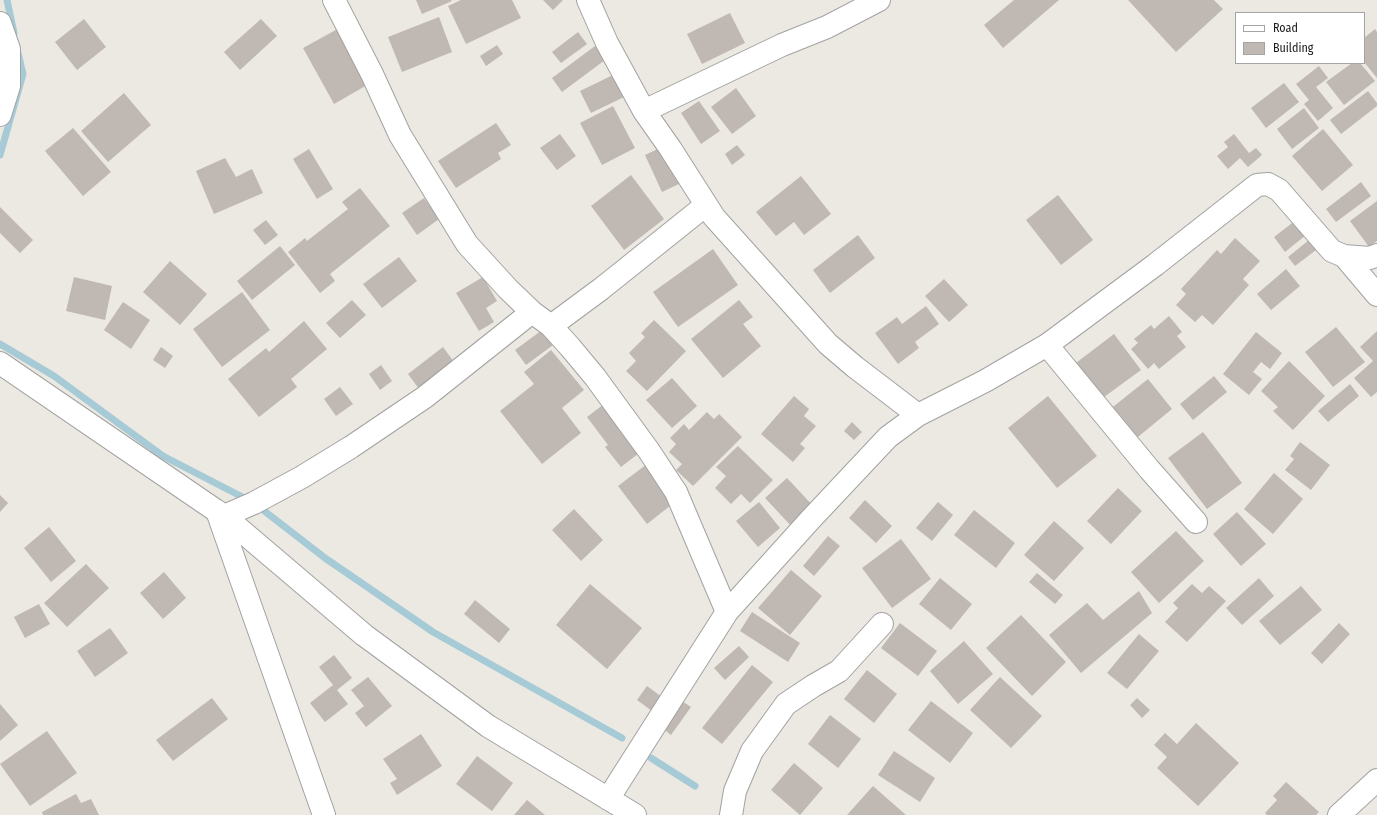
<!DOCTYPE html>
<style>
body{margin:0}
#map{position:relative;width:1377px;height:815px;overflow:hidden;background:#ece9e2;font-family:"Fira Sans Condensed",sans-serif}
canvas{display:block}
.legend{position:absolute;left:1235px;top:12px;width:130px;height:52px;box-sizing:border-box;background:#fff;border:1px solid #a4a4a4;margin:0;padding:5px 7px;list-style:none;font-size:12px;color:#1b1b1b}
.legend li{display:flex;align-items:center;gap:8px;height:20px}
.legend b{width:20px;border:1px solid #a4a4a4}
</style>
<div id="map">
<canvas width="1377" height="815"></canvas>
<ul class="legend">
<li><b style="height:5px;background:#fff"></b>Road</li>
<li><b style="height:11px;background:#c0b8b2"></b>Building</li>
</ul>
</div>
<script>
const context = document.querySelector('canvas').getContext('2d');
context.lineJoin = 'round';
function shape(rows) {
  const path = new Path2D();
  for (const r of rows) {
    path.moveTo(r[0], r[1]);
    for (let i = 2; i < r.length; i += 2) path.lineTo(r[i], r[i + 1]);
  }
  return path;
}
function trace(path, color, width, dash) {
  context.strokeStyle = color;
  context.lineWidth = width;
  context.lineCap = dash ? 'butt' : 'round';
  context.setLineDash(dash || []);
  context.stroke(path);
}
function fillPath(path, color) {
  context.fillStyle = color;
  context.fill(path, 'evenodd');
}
const stream = shape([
 [7,0,14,33],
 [0,155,23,74,18,53],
 [0,344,54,376,163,456,254,503,325,558,433,632,622,738],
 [651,758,695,786]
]);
const building = shape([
 [416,0,451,0,452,1,422,14],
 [461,0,512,0,521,18,466,44,448,6],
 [543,0,563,0,553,10],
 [1014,0,1059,0,1003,48,984,25],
 [1128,0,1214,0,1223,9,1176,52],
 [730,13,745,43,702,64,687,34],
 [439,17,452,52,402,72,388,37],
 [84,19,106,47,77,70,55,42],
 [261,19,277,36,240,70,224,52],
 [343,26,374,81,334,104,303,48],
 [1375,29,1377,32,1377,78,1364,62,1364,38],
 [578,32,587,44,561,63,552,52],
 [497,45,503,54,486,66,480,56],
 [595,46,605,60,562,92,552,78],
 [1352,63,1360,63,1375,81,1344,105,1326,82],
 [1319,66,1328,78,1316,87,1333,108,1318,121,1304,104,1309,100,1296,84],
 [615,74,626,96,591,113,580,91],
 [1284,83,1299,102,1266,128,1251,108],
 [736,88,756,116,732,134,711,107],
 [1368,91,1377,103,1377,106,1341,134,1330,120],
 [124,93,151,125,108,162,81,131],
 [699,101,720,131,701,144,681,113],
 [613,106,635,148,602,165,580,123],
 [1304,108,1319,128,1292,149,1277,129],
 [496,123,511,145,498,153,501,159,456,188,438,161],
 [73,128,111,172,83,196,45,151],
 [1323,129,1353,165,1322,191,1292,156],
 [560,134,576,156,557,170,540,148],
 [1234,134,1249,153,1256,148,1262,155,1248,167,1240,158,1228,169,1217,156,1228,147,1224,142],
 [737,145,745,155,732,165,725,154],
 [664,146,681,183,662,192,645,155],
 [309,149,333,189,317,199,293,159],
 [225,158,236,177,252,169,263,193,214,214,196,171],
 [631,175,664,219,624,250,591,206],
 [801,176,831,214,804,235,794,222,776,236,756,212],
 [1361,182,1371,196,1336,222,1326,209],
 [360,188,390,226,330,274,335,281,320,293,288,252,305,238,307,241,348,209,342,202],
 [1058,195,1093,240,1061,265,1026,220],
 [424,198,439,219,417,235,402,213],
 [1377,201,1377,241,1369,247,1350,221],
 [0,207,33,240,20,253,0,233],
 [1300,217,1311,231,1285,252,1274,237],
 [266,220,278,235,265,245,253,230],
 [858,235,875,258,830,293,813,270],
 [1235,238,1260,261,1243,279,1249,285,1213,325,1202,315,1195,322,1176,305,1186,294,1181,289,1217,250,1221,254],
 [1309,240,1316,250,1295,266,1288,257],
 [280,246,295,265,252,300,237,281],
 [713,249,738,285,678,327,653,292],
 [399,257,417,281,382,308,363,284],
 [170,261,207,294,180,325,143,292],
 [1286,269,1300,286,1271,310,1257,294],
 [74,277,112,286,105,320,66,311],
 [483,277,497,301,486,308,494,322,479,331,456,293],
 [944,279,968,305,949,322,925,296],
 [242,292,270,330,222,367,193,329],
 [352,300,366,315,340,338,326,323],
 [739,300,753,317,743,324,761,346,723,378,691,339],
 [123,302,150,320,131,349,104,330],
 [926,306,939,324,915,342,919,348,898,364,875,333,897,317,902,324],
 [1169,316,1182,332,1177,336,1186,347,1159,369,1154,363,1148,369,1131,349,1138,343,1134,339,1151,325,1154,329],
 [654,320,686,351,647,391,626,371,636,361,629,353,645,337,641,333],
 [304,321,327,349,291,379,297,387,259,417,228,379,266,348,269,352],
 [553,322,564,337,526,365,515,350],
 [1336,327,1365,362,1333,387,1305,352],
 [1377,331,1377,392,1371,397,1354,378,1373,361,1360,347],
 [1256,332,1282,353,1270,369,1261,362,1253,372,1262,379,1249,395,1223,374],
 [1114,334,1141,370,1100,400,1072,366],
 [161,347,173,356,165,368,153,360],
 [443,347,454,362,419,389,408,374],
 [551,350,584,390,562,408,581,433,542,464,500,411,534,384,524,372],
 [1289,361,1325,396,1293,430,1273,411,1278,407,1261,391],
 [381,365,392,381,380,390,369,374],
 [1214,376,1227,392,1193,420,1180,404],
 [672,378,697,406,672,428,646,400],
 [1148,379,1172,409,1133,441,1109,410],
 [1350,384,1359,396,1328,422,1318,411],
 [340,387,353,404,336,416,324,399],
 [794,396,809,409,804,416,816,426,800,444,805,448,793,462,761,434],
 [1048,396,1097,456,1057,488,1008,428],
 [608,401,643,450,621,467,605,447,608,445,587,417],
 [707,412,714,419,719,414,742,437,693,486,676,470,682,464,669,452,676,444,670,438,684,424,689,430],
 [852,422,862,432,854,440,844,431],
 [1203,432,1242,483,1207,509,1168,458],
 [1300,442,1330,465,1311,490,1285,470,1294,459,1290,456],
 [738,446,773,480,750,503,741,494,731,504,715,488,726,476,716,467],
 [647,464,675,502,647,524,618,486],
 [1274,473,1303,499,1273,534,1244,509],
 [787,478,816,509,794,529,765,498],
 [1118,488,1142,511,1111,544,1087,521],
 [0,495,8,503,0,512],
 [865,500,892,526,876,543,849,518],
 [759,502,780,528,758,547,736,521],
 [938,502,953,515,932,541,916,528],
 [574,509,603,540,581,561,552,530],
 [974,510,1015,543,996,568,954,535],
 [1237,512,1266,544,1241,566,1213,534],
 [1054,521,1084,548,1054,581,1024,555],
 [49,527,76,561,51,582,24,548],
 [1176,531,1204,561,1159,603,1131,572],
 [828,536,840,546,814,576,803,566],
 [901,539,931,579,892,608,862,568],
 [86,564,109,588,67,627,44,603],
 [791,570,822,596,790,635,758,608],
 [164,572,186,598,163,619,140,593],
 [1037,573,1063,595,1055,604,1029,582],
 [940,578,972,604,951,630,919,604],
 [1259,578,1274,596,1242,625,1226,608],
 [590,584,642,628,607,669,556,625],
 [1192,584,1202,593,1209,586,1226,601,1187,642,1165,622,1178,608,1173,603],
 [1301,586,1322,610,1280,645,1259,621],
 [1139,591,1152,613,1081,673,1049,635,1087,603,1103,620],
 [475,600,510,629,499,643,464,614],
 [39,604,50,624,25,638,14,617],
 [752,612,800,643,788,662,740,631],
 [1021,615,1066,662,1032,696,986,648],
 [900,623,937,651,918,676,881,648],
 [1339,623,1350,634,1322,664,1311,653],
 [110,628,128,653,95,677,77,651],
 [1139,634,1159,651,1127,689,1107,673],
 [964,641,993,674,958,704,930,671],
 [739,646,749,657,725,680,714,668],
 [334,655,352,678,337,690,348,704,325,722,310,703,333,685,319,667],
 [752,665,773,682,722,744,702,728],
 [867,670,897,694,874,723,844,699],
 [368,677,392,706,366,727,355,713,364,706,351,690],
 [1000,677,1042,716,1011,748,970,710],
 [647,686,666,700,656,714,637,700],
 [212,698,228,719,173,761,156,740],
 [1137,698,1150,710,1142,718,1130,705],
 [682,701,691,707,671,735,662,728],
 [931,701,973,733,950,763,908,730],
 [0,704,18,725,0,741],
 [830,715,861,739,838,768,808,744],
 [1196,723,1239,763,1198,806,1157,768,1167,757,1154,745,1165,733,1177,744],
 [47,731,77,773,30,806,0,764],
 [421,734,442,766,397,795,390,783,397,779,383,759],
 [894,751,935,778,920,802,878,775],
 [477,756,513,783,492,811,456,784],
 [794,763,823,788,800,815,771,790],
 [1286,782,1319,812,1316,815,1267,815,1265,813,1277,800,1273,796],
 [873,786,906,815,847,815],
 [76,794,81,803,91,799,99,815,43,815,42,812],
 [527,800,545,815,514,815]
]);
const minor = shape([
 [334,0,372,74,400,135,467,244,508,289,532,312,551,326,570,347,595,377,649,451,676,492,727,612],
 [588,0,607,43,644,111,670,148,714,217,828,344,855,367,918,415],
 [0,23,9,49,9,86,0,115],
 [644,111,782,45,827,27,879,0],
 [1344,256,1377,295],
 [551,326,601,289,706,205],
 [1047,345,1149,469,1196,522],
 [0,363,224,516,364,635,488,726,635,815],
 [217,511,324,815],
 [224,516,254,503,302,477,351,447,425,397,532,312],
 [608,799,727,612,810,520,888,437,918,415,985,381,1047,345,1155,265,1257,185,1268,184,1279,190,1332,251,1344,256,1370,258,1377,255],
 [731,815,735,791,752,751,786,704,813,686,839,671,882,624],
 [1339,815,1377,780]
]);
trace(stream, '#a6cad6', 7);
fillPath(building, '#c0b8b2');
trace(minor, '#a2a2a2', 24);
trace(minor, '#fff', 22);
</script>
